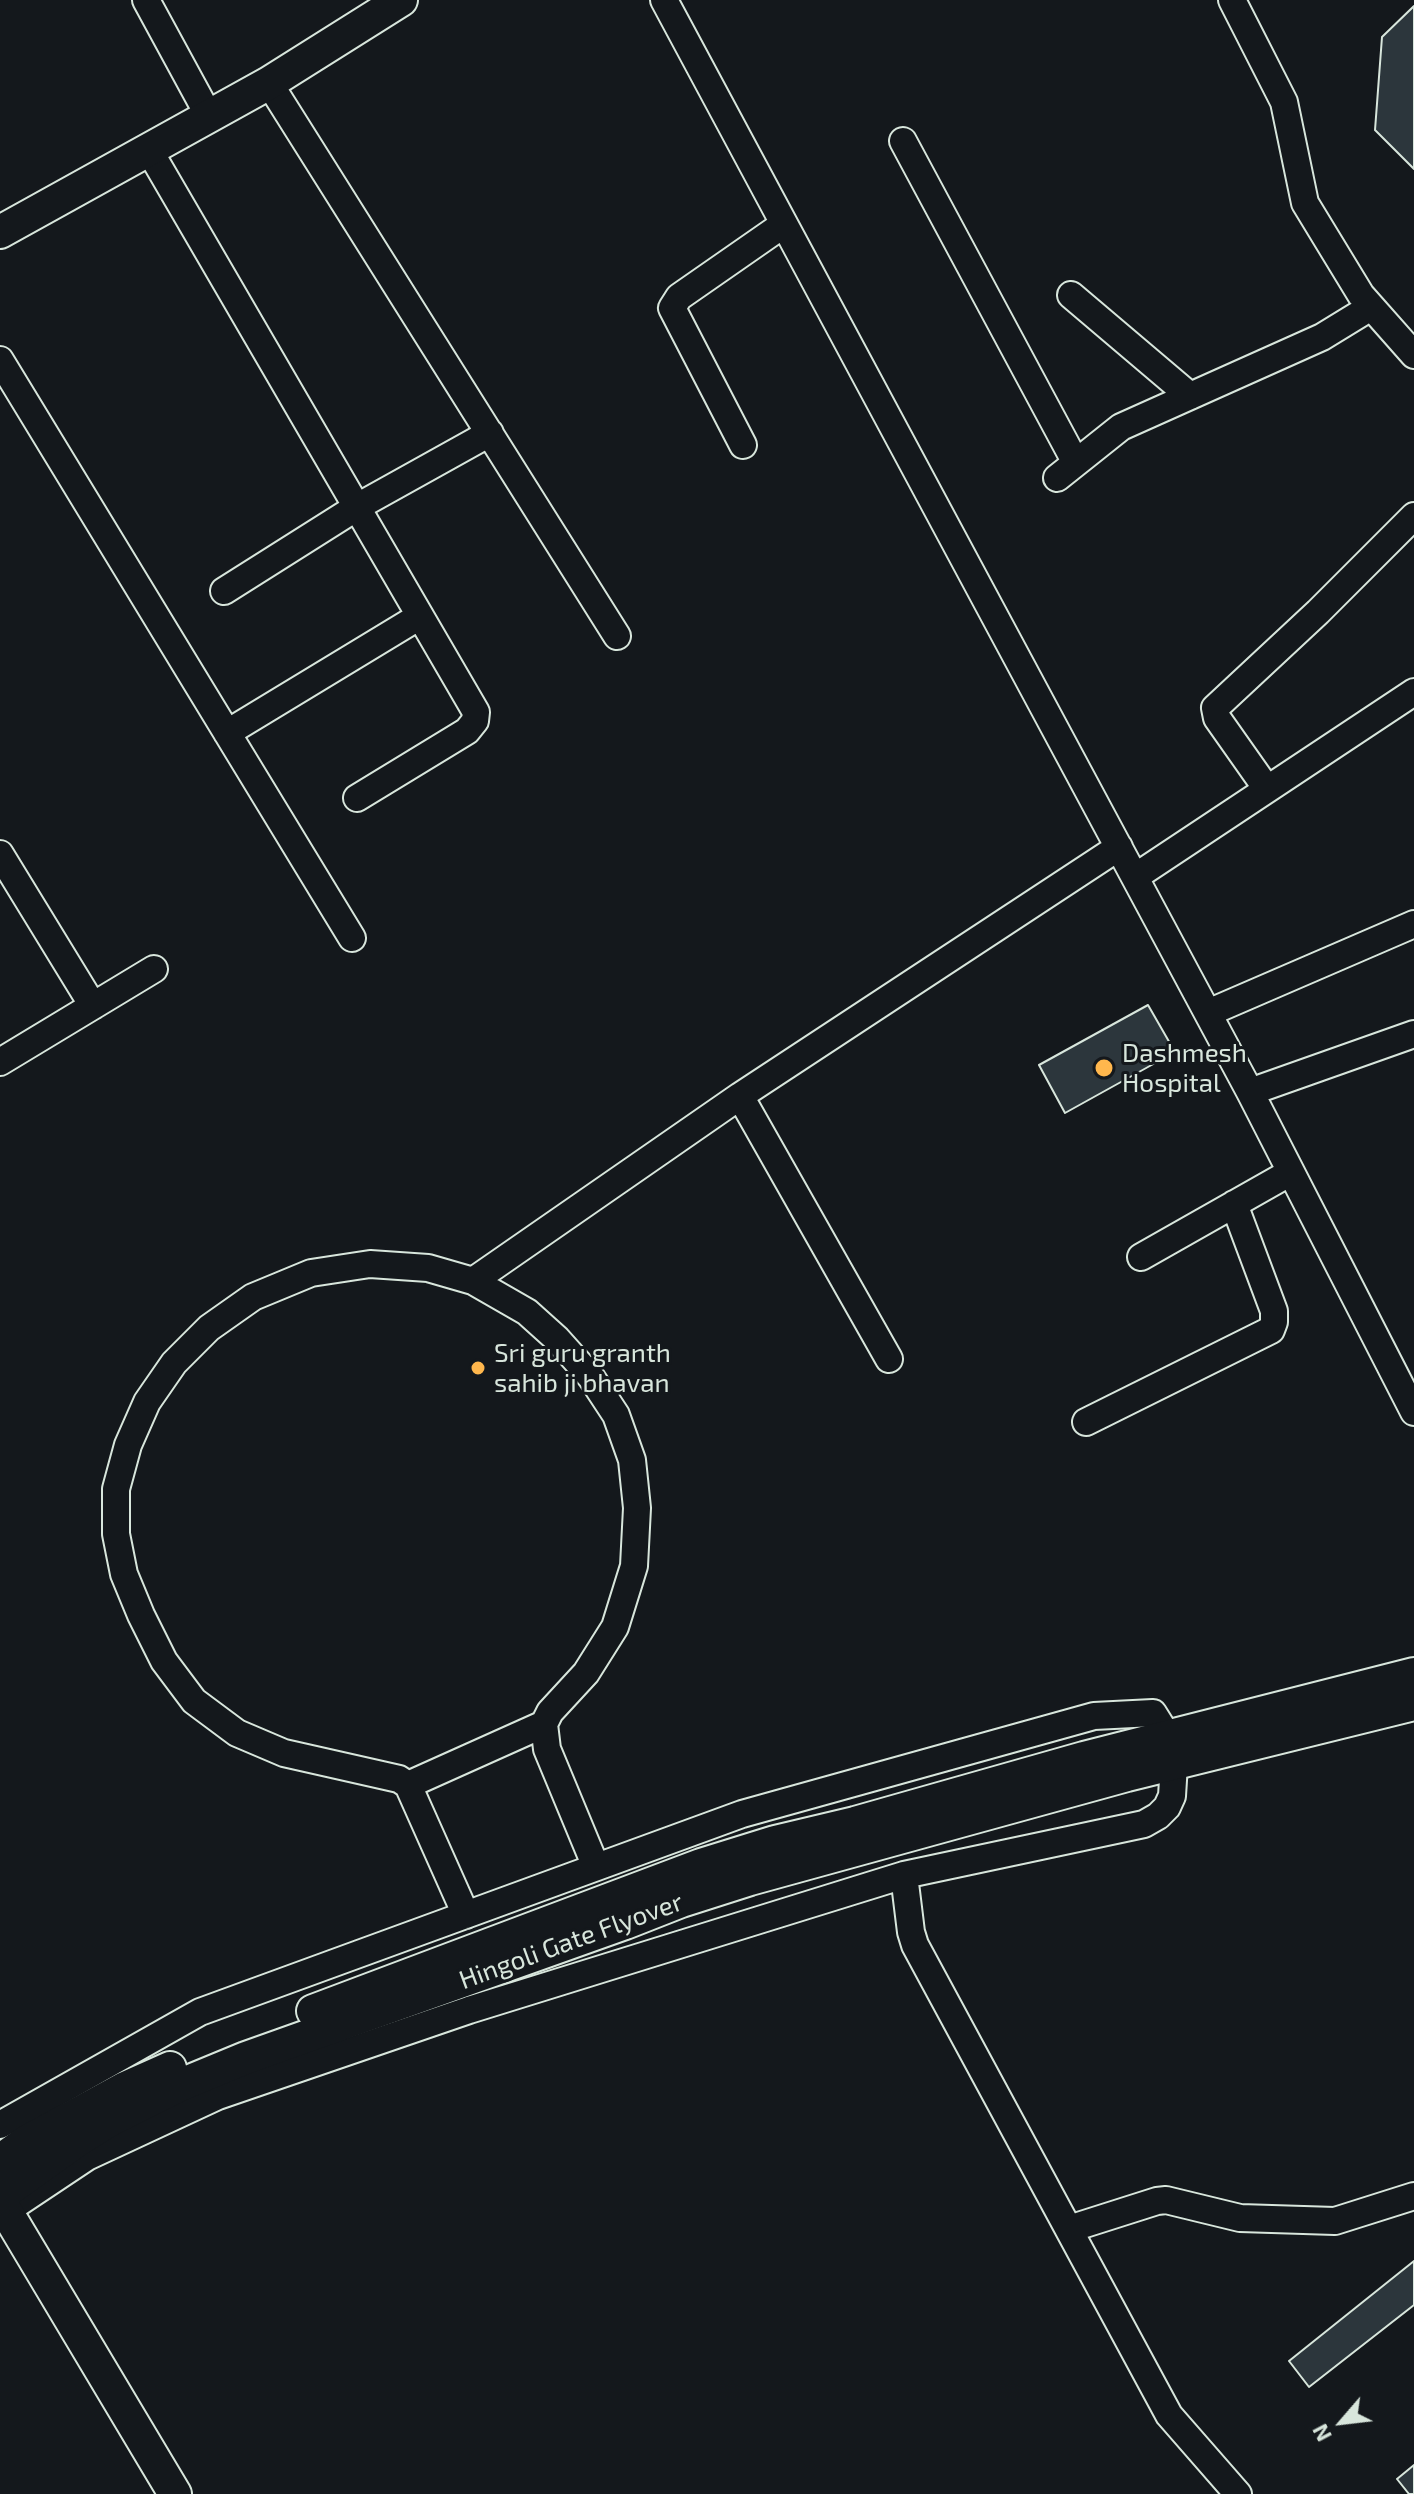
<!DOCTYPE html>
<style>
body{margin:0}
#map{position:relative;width:1414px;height:2494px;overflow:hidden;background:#14181c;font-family:"Exo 2",sans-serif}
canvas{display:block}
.north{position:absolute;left:1302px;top:2382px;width:80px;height:80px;-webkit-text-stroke:6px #14181c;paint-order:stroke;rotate:242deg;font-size:22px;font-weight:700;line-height:32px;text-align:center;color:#d8e6dc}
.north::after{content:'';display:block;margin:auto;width:28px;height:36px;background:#d8e6dc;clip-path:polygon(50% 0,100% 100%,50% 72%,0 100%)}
</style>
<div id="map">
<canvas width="1414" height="2494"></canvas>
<div class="north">N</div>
</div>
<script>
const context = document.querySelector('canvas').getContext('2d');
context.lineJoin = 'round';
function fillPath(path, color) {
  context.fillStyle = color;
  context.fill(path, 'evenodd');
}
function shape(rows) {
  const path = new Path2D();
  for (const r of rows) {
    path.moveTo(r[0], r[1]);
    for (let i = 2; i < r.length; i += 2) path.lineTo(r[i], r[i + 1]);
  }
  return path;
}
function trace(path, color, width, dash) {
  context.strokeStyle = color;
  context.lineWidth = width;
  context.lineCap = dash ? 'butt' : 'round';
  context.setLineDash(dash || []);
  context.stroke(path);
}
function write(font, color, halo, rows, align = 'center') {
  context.font = font + ' "Exo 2",sans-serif';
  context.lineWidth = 6;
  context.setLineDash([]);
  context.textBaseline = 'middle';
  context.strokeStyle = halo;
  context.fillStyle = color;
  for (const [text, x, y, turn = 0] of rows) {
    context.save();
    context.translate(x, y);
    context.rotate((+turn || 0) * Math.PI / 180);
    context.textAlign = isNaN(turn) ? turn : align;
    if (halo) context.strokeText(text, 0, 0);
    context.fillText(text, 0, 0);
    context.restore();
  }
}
const building = shape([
 [1414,6,1414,169,1375,130,1382,37,1414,6],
 [1148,1005,1175,1052,1065,1113,1039,1065,1148,1005],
 [1414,2261,1414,2305,1309,2387,1289,2361,1414,2261],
 [1414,2465,1414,2494,1409,2494,1397,2479,1414,2465]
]);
const minor = shape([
 [146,0,209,116],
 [664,0,1250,1092,1414,1412],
 [1232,0,1284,102,1305,203,1361,295,1414,355],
 [269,83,617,636],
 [903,141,1076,463],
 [149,150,476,712,475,721,467,731,357,798],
 [1071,295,1190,396],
 [0,360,352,938],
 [743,445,672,308,679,297,784,224],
 [1057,478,1121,427,1322,337,1371,307],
 [224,591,357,507,490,433],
 [227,733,420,616],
 [1267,789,1217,718,1215,708,1318,612,1414,516],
 [0,854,93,1006],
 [1135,877,1414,692],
 [1208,1013,1414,924],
 [0,1062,154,969],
 [1250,1092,1414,1034],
 [740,1096,889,1359],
 [1141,1257,1291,1172],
 [473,1281,740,1096,1119,847],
 [1086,1422,1271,1330,1274,1322,1274,1311,1234,1204],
 [408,1785,544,1724],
 [904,1875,911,1932,915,1945,1169,2415,1238,2494],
 [466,1915,408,1785,399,1779,284,1753,237,1733,194,1701,164,1661,141,1615,124,1574,116,1534,116,1489,128,1445,147,1402,174,1363,209,1328,253,1297,311,1273,370,1264,428,1268,473,1281,527,1312,557,1339,591,1377,616,1415,632,1460,637,1508,634,1566,615,1627,586,1673,550,1712,544,1724,547,1749,596,1867],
 [0,2125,200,2012,742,1814,1094,1716,1153,1713,1168,1737,1174,1764,1172,1796,1167,1807,1158,1816,1144,1824,904,1875,469,2010,218,2096,87,2157,6,2211],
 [1069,2229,1157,2201,1166,2200,1240,2218,1335,2221,1414,2196]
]);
const major = shape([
 [0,232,269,83,401,0],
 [313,2011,701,1865,775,1842,855,1823,1084,1758,1414,1674],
 [0,2161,27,2141,125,2088,170,2068],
 [0,2196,77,2141,109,2121,183,2084,246,2058,625,1923,681,1901,750,1879,1127,1775,1414,1704],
 [0,2201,175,2494]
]);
const markers = [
 [1104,1068,10,"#ffb74d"],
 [478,1368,8,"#ffb74d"]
];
const poiNames = [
 ["Dashmesh",1122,1053],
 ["Hospital",1122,1083],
 ["Sri guru granth",494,1353],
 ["sahib ji bhavan",494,1383]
];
const streetNames = [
 ["Hingoli Gate Flyover",571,1941,-20]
];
fillPath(building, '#2c363c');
trace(building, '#d8e6dc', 2);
trace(minor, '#d8e6dc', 30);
trace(major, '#d8e6dc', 36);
trace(minor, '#14181c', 26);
trace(major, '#14181c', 32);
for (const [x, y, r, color] of markers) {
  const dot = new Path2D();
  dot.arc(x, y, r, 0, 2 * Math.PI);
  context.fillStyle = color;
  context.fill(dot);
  trace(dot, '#14181c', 3);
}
write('26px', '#d8e6dc', '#14181c', poiNames, 'left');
write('26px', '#d8e6dc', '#14181c', streetNames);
</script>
